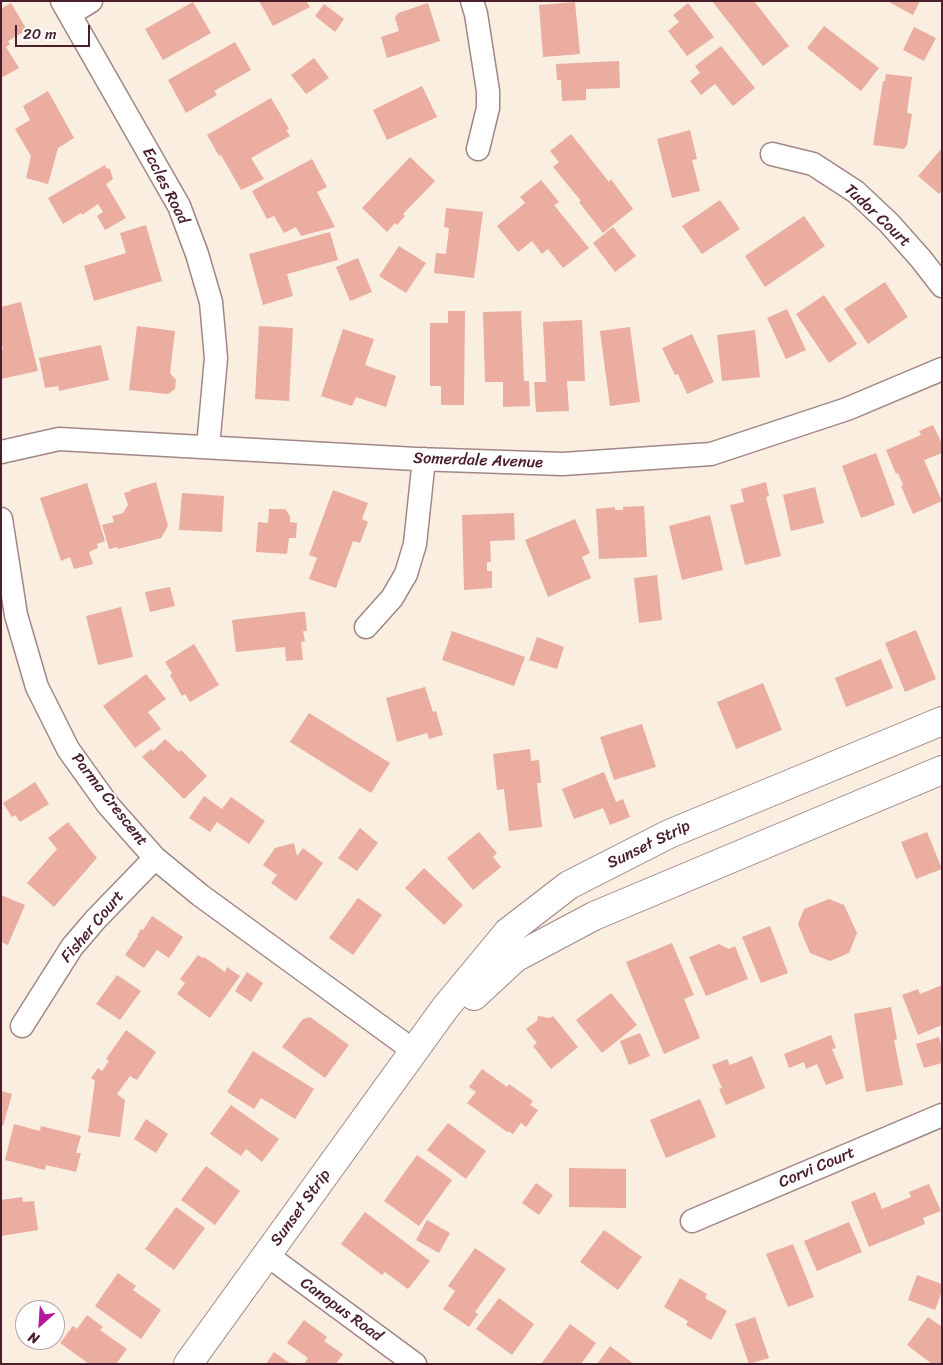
<!DOCTYPE html>
<style>
body{margin:0}
#map{position:relative;width:943px;height:1365px;overflow:hidden;background:#f9eee0;font-family:Sriracha,sans-serif}
canvas{display:block}
.frame{position:absolute;inset:0;border:2px solid #4a1f2b;pointer-events:none}
.north{position:absolute;left:15px;top:1300px;width:50px;height:50px;box-sizing:border-box;background:#fff;border:1px solid #b7a5aa;border-radius:50%;rotate:206deg;font-size:14px;font-weight:700;line-height:20px;text-align:center;color:#4a1f2b}
.north::after{content:'';display:block;margin:auto;width:18px;height:22px;background:#b5179e;clip-path:polygon(50% 0,100% 100%,50% 72%,0 100%)}
.scale{position:absolute;left:15px;top:25px;width:75px;height:22px;box-sizing:border-box;border:2px solid #4a1f2b;border-top:0;padding-left:6px;font-size:15px;line-height:18px;white-space:nowrap;color:#4a1f2b;-webkit-text-stroke:4px #fff;paint-order:stroke}
</style>
<div id="map">
<canvas width="943" height="1365"></canvas>
<div class="frame"></div>
<div class="north">N</div>
<div class="scale">20 m</div>
</div>
<script>
const context = document.querySelector('canvas').getContext('2d');
context.lineJoin = 'round';
function fillPath(path, color) {
  context.fillStyle = color;
  context.fill(path, 'evenodd');
}
function shape(rows) {
  const path = new Path2D();
  for (const r of rows) {
    path.moveTo(r[0], r[1]);
    for (let i = 2; i < r.length; i += 2) path.lineTo(r[i], r[i + 1]);
  }
  return path;
}
function trace(path, color, width, dash) {
  context.strokeStyle = color;
  context.lineWidth = width;
  context.lineCap = dash ? 'butt' : 'round';
  context.setLineDash(dash || []);
  context.stroke(path);
}
function write(font, color, halo, rows, align = 'center') {
  context.font = font + ' Sriracha,sans-serif';
  context.lineWidth = 4;
  context.setLineDash([]);
  context.textBaseline = 'middle';
  context.strokeStyle = halo;
  context.fillStyle = color;
  for (const [text, x, y, turn = 0] of rows) {
    context.save();
    context.translate(x, y);
    context.rotate((+turn || 0) * Math.PI / 180);
    context.textAlign = isNaN(turn) ? turn : align;
    if (halo) context.strokeText(text, 0, 0);
    context.fillText(text, 0, 0);
    context.restore();
  }
}
const building = shape([
 [259,1,306,1,310,7,273,26],
 [712,1,754,1,789,46,763,66],
 [887,1,920,1,913,15],
 [193,2,211,33,163,60,145,29],
 [575,2,580,54,543,57,539,5],
 [11,3,27,30,8,41,10,44,6,47,19,68,1,78,1,9],
 [428,3,440,41,387,58,381,37,399,31,395,18,398,13],
 [688,3,714,37,687,56,668,31,679,22,673,15],
 [324,4,344,19,335,32,315,16],
 [824,26,879,68,861,91,807,48],
 [914,27,936,38,924,61,903,50],
 [235,42,251,70,214,91,217,95,186,113,168,80],
 [721,46,755,88,733,106,715,84,701,95,690,81,700,73,695,66],
 [314,58,329,78,306,94,291,75],
 [619,61,620,88,586,89,586,100,562,101,561,80,557,80,556,64],
 [886,74,912,77,907,113,912,114,907,145,904,149,873,145,883,81,885,81],
 [422,86,437,117,387,140,373,110],
 [48,91,74,138,58,148,48,184,26,178,31,156,15,129,30,120,23,106],
 [271,98,289,129,286,130,290,136,251,158,264,179,241,190,221,155,219,156,207,135],
 [690,130,697,159,692,160,700,191,672,198,657,139],
 [571,134,609,182,611,179,633,209,603,233,579,202,581,201,553,167,559,162,550,151],
 [942,148,942,191,939,194,918,176],
 [410,157,435,181,403,214,405,216,397,225,395,223,387,232,362,208],
 [312,159,327,187,317,192,335,227,301,236,296,227,284,233,274,216,267,219,252,191],
 [105,165,106,168,110,169,113,179,106,184,126,218,105,230,97,216,103,212,98,204,82,215,81,213,63,224,48,198],
 [541,180,559,202,554,205,589,248,563,268,548,249,542,254,532,241,518,252,497,226,525,203,520,197],
 [720,200,740,229,702,254,682,226],
 [446,208,483,212,474,278,434,273,436,253,446,254,449,228,444,227],
 [804,216,825,246,765,287,745,256],
 [146,225,162,281,94,301,84,266,126,253,120,233],
 [613,227,636,256,615,272,593,243],
 [330,232,338,260,287,274,293,296,263,305,249,254],
 [399,246,426,263,406,293,379,276],
 [358,258,372,292,350,301,336,267],
 [885,282,908,317,868,344,844,309],
 [824,295,857,344,829,363,796,314],
 [21,302,38,371,1,379,1,350,3,349,1,340,1,307],
 [787,309,806,350,786,359,767,318],
 [448,311,465,311,464,405,441,405,441,386,430,386,430,323,448,323],
 [521,311,524,381,529,381,530,406,503,407,503,382,485,382,483,312],
 [582,320,585,381,567,381,569,411,536,412,534,382,546,382,543,322],
 [137,326,175,331,170,373,176,380,175,389,168,394,129,390],
 [259,326,293,328,289,401,255,399],
 [630,327,640,402,610,406,600,331],
 [343,329,374,339,365,365,396,376,386,407,356,397,352,406,321,396],
 [755,330,760,377,722,381,717,335],
 [692,334,714,382,687,394,678,374,675,375,662,348],
 [101,345,109,380,59,391,58,386,45,388,39,358],
 [933,425,942,444,942,453,924,460,942,501,913,514,901,486,903,485,898,473,896,474,886,450,921,435,919,431],
 [876,453,895,505,861,518,842,466],
 [156,482,168,526,161,538,118,549,118,547,109,549,102,525,114,522,112,516,123,513,128,505,124,493,131,491,130,490],
 [766,482,769,496,766,497,781,556,745,565,730,505,744,502,741,489],
 [87,483,105,541,97,544,98,548,89,552,93,564,74,569,70,557,61,561,40,498],
 [815,487,824,523,791,531,783,495],
 [333,490,368,503,362,519,368,522,360,543,353,541,336,588,309,579,317,558,309,555],
 [182,493,224,496,222,532,179,530],
 [644,506,647,557,599,559,596,509,615,507,615,510,623,510,623,507],
 [269,509,285,509,290,516,290,522,297,523,296,538,289,538,287,554,256,552,258,522,268,523],
 [514,513,515,540,490,541,491,562,487,562,487,571,492,571,492,588,464,590,462,515],
 [710,515,723,570,682,580,669,526],
 [575,519,590,553,582,557,591,578,548,597,525,540],
 [657,575,662,620,639,623,634,578],
 [170,587,175,606,150,612,145,592],
 [121,607,133,657,98,665,86,616],
 [300,612,305,612,307,631,303,631,305,641,301,642,303,660,286,661,285,647,236,652,232,620],
 [916,630,936,679,905,692,885,643],
 [452,631,525,657,514,686,442,660],
 [537,637,564,647,557,669,529,660],
 [194,644,219,685,190,702,185,694,182,696,170,675,172,673,165,662],
 [881,659,893,688,846,707,835,678],
 [146,674,166,699,148,712,161,729,135,748,103,706],
 [763,683,782,730,736,749,717,702],
 [425,687,433,712,436,711,443,735,429,739,427,733,397,742,386,698],
 [309,713,390,763,371,793,290,742],
 [642,724,656,767,614,780,600,737],
 [165,739,179,752,181,750,207,776,184,799,142,757,151,749,153,751],
 [530,749,531,761,539,760,541,783,537,783,542,827,509,831,504,789,497,790,493,754],
 [604,772,616,802,623,799,630,817,610,825,603,808,574,819,562,789],
 [35,782,49,804,20,822,15,815,12,817,3,803],
 [204,796,222,809,231,797,265,821,249,844,217,822,210,832,189,818],
 [68,822,97,858,54,907,27,883,57,849,48,838],
 [360,828,378,843,357,871,338,858],
 [479,832,497,853,493,857,501,867,473,890,447,858],
 [927,832,942,869,916,879,901,842],
 [294,843,297,856,303,848,323,863,296,901,271,883,277,875,263,865,275,848],
 [424,868,463,905,444,925,405,888],
 [1,895,25,905,8,945,1,942],
 [358,898,382,915,353,955,329,938],
 [829,899,844,905,857,933,849,953,830,961,810,953,798,924,804,909],
 [152,916,183,937,169,958,157,950,144,968,125,955,138,936,137,935,141,929,143,930],
 [770,926,788,973,761,983,742,937],
 [672,943,694,995,684,999,700,1038,664,1054,626,962],
 [719,944,729,949,735,946,748,979,706,996,689,957],
 [198,955,203,958,204,957,225,972,227,967,240,976,210,1018,177,994,185,983,180,979],
 [247,972,263,983,251,1002,235,991],
 [117,975,141,991,120,1020,96,1004],
 [942,985,942,1025,918,1035,902,995,918,989,920,994],
 [611,993,637,1025,602,1053,576,1020],
 [891,1007,897,1039,894,1040,903,1085,866,1092,854,1014],
 [538,1016,550,1018,553,1016,578,1047,551,1069,533,1046,537,1043,526,1029,537,1021],
 [310,1017,349,1045,325,1078,282,1047,303,1019],
 [126,1030,156,1052,137,1080,130,1076,117,1094,125,1100,120,1137,88,1132,95,1081,91,1078,98,1068,102,1071,109,1061,106,1059],
 [640,1033,650,1056,629,1065,620,1041],
 [831,1035,836,1048,832,1049,844,1078,826,1085,817,1064,806,1069,804,1062,789,1068,784,1054],
 [939,1037,942,1048,942,1063,924,1068,916,1044],
 [253,1051,314,1089,295,1119,261,1098,254,1109,227,1092],
 [752,1056,765,1088,726,1105,719,1089,722,1088,712,1065,727,1059,730,1065],
 [482,1069,507,1087,509,1084,533,1101,530,1105,538,1110,526,1127,521,1123,513,1134,508,1131,507,1132,467,1103,476,1092,469,1087],
 [1,1091,12,1094,3,1126,1,1126],
 [700,1099,716,1137,666,1158,650,1120],
 [231,1105,279,1139,262,1162,246,1149,241,1156,210,1134],
 [146,1119,168,1134,156,1153,134,1139],
 [448,1123,486,1151,466,1179,427,1150],
 [14,1124,40,1131,41,1126,81,1136,76,1153,81,1153,76,1172,46,1165,45,1170,5,1160],
 [417,1155,452,1180,419,1226,384,1201],
 [206,1166,240,1191,215,1225,181,1200],
 [569,1168,626,1169,626,1208,569,1207],
 [536,1183,553,1195,539,1215,522,1203],
 [929,1184,941,1211,923,1218,925,1224,869,1247,851,1202,875,1192,882,1209,911,1197,909,1192],
 [22,1197,23,1202,34,1201,38,1230,1,1236,1,1200],
 [176,1207,205,1228,174,1270,145,1249],
 [365,1212,430,1261,408,1289,385,1272,382,1275,341,1244],
 [427,1220,450,1233,439,1253,416,1240],
 [849,1222,862,1252,817,1271,804,1241],
 [604,1230,642,1257,618,1290,580,1262],
 [793,1244,814,1297,788,1307,766,1254],
 [475,1248,506,1269,475,1312,478,1314,469,1327,443,1309,455,1291,448,1286],
 [118,1273,136,1286,133,1290,161,1310,141,1339,95,1306],
 [917,1275,942,1284,942,1291,935,1310,908,1300],
 [680,1278,707,1294,705,1298,727,1311,711,1340,686,1325,688,1321,664,1307],
 [499,1298,534,1324,512,1355,476,1329],
 [87,1315,103,1327,100,1330,127,1349,116,1364,89,1364,60,1343,73,1326,77,1329],
 [755,1317,769,1358,749,1364,735,1324],
 [928,1317,942,1327,942,1364,932,1364,907,1345],
 [304,1320,327,1337,324,1341,343,1354,336,1364,304,1364,308,1358,287,1343],
 [570,1324,596,1343,581,1364,541,1364],
 [610,1346,634,1364,597,1364],
 [274,1352,291,1364,266,1364]
]);
const minor = shape([
 [62,1,179,206,197,254,211,302,216,358,208,447],
 [472,1,476,14,488,91,488,108,478,149],
 [70,14,91,1],
 [772,154,813,164,856,192,889,223,921,259,942,286],
 [1,452,59,439,416,459,563,464,711,454,847,409,942,369],
 [1,519,16,615,37,687,68,749,108,805,155,858,200,895,414,1051],
 [366,627,392,598,406,574,415,544,424,459],
 [22,1026,72,947,96,919,155,858],
 [692,1221,942,1115],
 [267,1255,415,1364]
]);
const tertiary = shape([
 [474,996,515,958,594,916,942,770],
 [188,1364,445,1008,508,932,569,885,669,834,942,721]
]);
const streetNames = [
 ["Eccles Road",165,186,63],
 ["Tudor Court",877,216,43],
 ["Somerdale Avenue",478,461,2],
 ["Parma Crescent",109,800,52],
 ["Sunset Strip",649,845,-26],
 ["Fisher Court",93,927,-50],
 ["Corvi Court",817,1168,-23],
 ["Sunset Strip",301,1208,-54],
 ["Canopus Road",341,1310,36]
];
fillPath(building, '#eaada0');
trace(minor, '#a28686', 25);
trace(tertiary, '#a28686', 30);
trace(minor, '#fff', 22);
trace(tertiary, '#fff', 28);
write('16px', '#4a1f2b', '#fff', streetNames);
</script>
